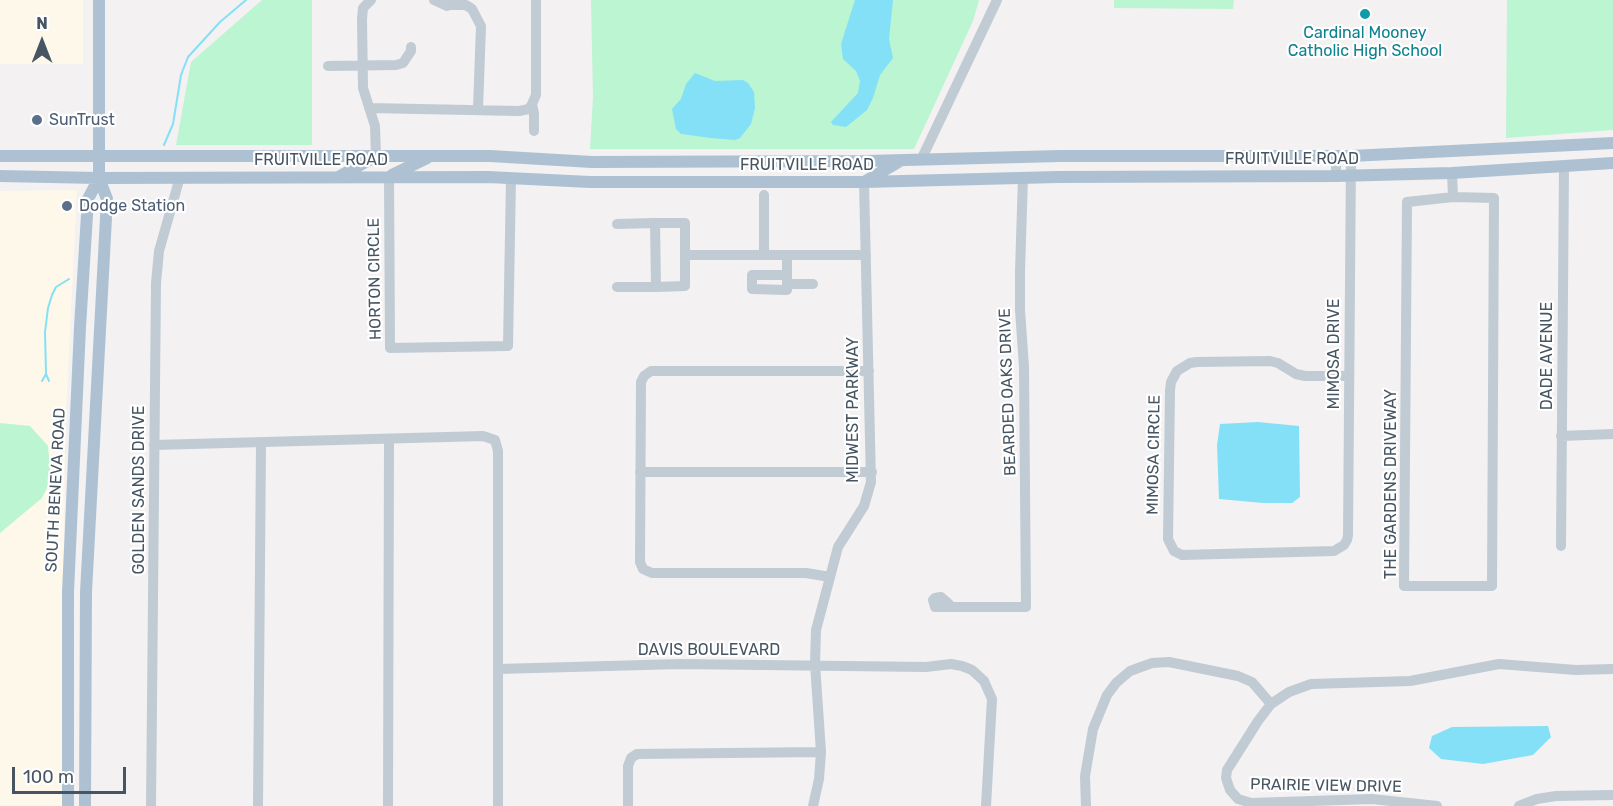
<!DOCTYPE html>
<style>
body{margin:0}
#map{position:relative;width:1613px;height:806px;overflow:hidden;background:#f3f1f1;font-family:Rubik,sans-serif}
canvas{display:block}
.north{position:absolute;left:12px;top:12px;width:60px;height:60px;-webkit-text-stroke:4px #fff;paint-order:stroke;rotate:0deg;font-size:16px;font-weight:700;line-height:24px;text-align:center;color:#465561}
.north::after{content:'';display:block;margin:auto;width:21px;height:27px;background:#465561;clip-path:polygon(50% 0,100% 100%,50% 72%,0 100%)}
.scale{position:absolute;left:12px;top:767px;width:114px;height:27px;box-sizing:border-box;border:3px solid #465561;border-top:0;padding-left:8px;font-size:18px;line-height:21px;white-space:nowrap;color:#465561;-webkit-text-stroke:4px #fff;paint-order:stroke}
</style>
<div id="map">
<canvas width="1613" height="806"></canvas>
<div class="north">N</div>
<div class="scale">100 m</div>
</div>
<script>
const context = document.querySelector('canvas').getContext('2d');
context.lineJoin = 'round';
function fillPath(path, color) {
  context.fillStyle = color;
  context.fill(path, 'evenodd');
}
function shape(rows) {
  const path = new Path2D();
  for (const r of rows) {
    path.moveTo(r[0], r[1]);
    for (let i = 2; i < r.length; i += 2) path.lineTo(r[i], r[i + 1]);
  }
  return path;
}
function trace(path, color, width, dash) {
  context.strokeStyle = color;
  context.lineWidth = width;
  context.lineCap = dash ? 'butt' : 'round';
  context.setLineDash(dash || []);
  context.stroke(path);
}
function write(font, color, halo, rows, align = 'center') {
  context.font = font + ' Rubik,sans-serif';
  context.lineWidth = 4.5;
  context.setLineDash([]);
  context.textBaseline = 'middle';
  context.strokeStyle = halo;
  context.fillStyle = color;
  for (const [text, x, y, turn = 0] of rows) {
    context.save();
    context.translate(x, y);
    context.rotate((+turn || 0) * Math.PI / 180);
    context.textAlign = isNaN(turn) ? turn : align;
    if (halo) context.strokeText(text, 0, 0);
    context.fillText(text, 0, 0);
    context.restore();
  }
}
const commercial = shape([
 [0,0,83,0,83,64,0,64],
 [77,190,65,434,62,806,0,806,0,533,19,516,48,446,30,426,0,423,0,191]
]);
const green = shape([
 [262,0,312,0,312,145,176,145,191,62],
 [591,0,979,0,973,21,914,149,590,149,593,97],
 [1114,0,1234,0,1233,9,1114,8],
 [1507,0,1613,0,1613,130,1506,138],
 [0,423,30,426,48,446,51,480,42,498,0,533]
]);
const water = shape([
 [855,0,893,0,889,39,893,58,880,75,873,98,867,110,846,127,833,125,831,122,858,93,860,81,856,71,843,59,841,44],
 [695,73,715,81,743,80,748,83,754,92,755,108,751,124,740,138,735,140,711,138,681,134,676,129,672,109,681,99,686,84],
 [1258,422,1299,426,1300,497,1292,503,1263,503,1219,499,1217,445,1220,424],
 [1548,726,1551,737,1533,755,1483,764,1441,759,1429,748,1432,736,1452,727]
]);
const stream = shape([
 [164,145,173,124,181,75,188,57,220,22,246,0],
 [42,381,46,374],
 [49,381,46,374,45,332,48,308,52,295,56,287,69,279]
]);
const minor = shape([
 [371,0,363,8,362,19,363,88,375,126,376,156],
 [434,0,447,6,455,1],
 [450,5,466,5,472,9,481,26,478,109],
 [328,66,396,65,403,63,411,51,411,47],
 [369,108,519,111,529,109,532,104],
 [534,131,534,114,532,104,536,95,536,0],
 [1336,156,1336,176],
 [921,160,997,0],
 [1452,173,1453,197,1494,198,1492,586,1404,586,1407,202,1453,197],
 [389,177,390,348,508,346,511,178],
 [764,195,764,255],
 [655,223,685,223,685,286,656,287,655,223],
 [617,224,655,223],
 [685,255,866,255],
 [787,255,787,290,752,289,752,275,787,275],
 [787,284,813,284],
 [617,287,656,287],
 [1349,376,1305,376,1296,374,1278,363,1270,361,1197,362,1190,363,1177,371,1171,382,1170,390,1168,539,1174,551,1182,555,1334,551,1344,545,1347,540,1348,535,1351,156],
 [1561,436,1613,434],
 [154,445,483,436,495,440,498,451,498,806],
 [640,472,872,472],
 [1561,546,1564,166],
 [830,577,806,573,652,573,643,569,640,562,641,382,644,376,651,371,869,371],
 [949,607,949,604,941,597,935,598,933,600,935,607,1026,607,1024,367,1020,310,1020,271,1023,177],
 [498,669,680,664,926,667,951,664,962,666,972,670,984,681,992,699,986,806],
 [151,806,156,283,159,251,180,177],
 [258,806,261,443],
 [388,806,389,439],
 [628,806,628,766,631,758,637,754,821,752],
 [813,806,819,779,821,752,815,664,816,630,838,547,864,506,871,482,864,182],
 [1086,806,1085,776,1093,729,1107,695,1116,683,1130,671,1152,663,1169,662,1238,676,1252,682,1271,704],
 [1437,806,1372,799,1251,803,1238,799,1230,790,1226,778,1227,770,1258,721,1271,704,1289,692,1311,684,1410,681,1499,664,1576,670,1613,669],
 [1519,806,1537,799,1556,796,1613,795]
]);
const major = shape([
 [0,156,490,156,592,162,867,161,1060,156,1351,156,1613,143],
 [392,175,427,158],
 [0,176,99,178,488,177,590,182,864,182,1058,177,1336,176,1452,173,1613,163],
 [340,176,375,157],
 [866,181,900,161],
 [68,806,68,592,80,327,88,199,99,178],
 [85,806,86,592,107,199,99,178,99,0]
]);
const markers = [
 [1365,14,6,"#0f9aa8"],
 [37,120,6,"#5c6f8a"],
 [67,206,6,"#5c6f8a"]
];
const cultureNames = [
 ["Cardinal Mooney",1365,33],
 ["Catholic High School",1365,51]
];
const serviceNames = [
 ["SunTrust",49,120],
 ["Dodge Station",79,206]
];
const streetNames = [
 ["FRUITVILLE ROAD",1292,159],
 ["FRUITVILLE ROAD",321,160],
 ["FRUITVILLE ROAD",807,165],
 ["HORTON CIRCLE",375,279,-91],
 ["MIMOSA DRIVE",1334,354,-90],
 ["DADE AVENUE",1547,356,-90],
 ["BEARDED OAKS DRIVE",1008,392,-92],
 ["MIDWEST PARKWAY",853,410,-90],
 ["MIMOSA CIRCLE",1154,455,-89],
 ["THE GARDENS DRIVEWAY",1391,484,-90],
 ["SOUTH BENEVA ROAD",56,490,-87],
 ["GOLDEN SANDS DRIVE",139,490,-90],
 ["DAVIS BOULEVARD",709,650],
 ["PRAIRIE VIEW DRIVE",1326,786,1]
];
fillPath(commercial, '#fef8ea');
fillPath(green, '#bbf5d1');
fillPath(water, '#84e0f6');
trace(stream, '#84e0f6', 2);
trace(minor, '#c0cbd4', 10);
trace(major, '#aec1d2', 12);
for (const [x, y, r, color] of markers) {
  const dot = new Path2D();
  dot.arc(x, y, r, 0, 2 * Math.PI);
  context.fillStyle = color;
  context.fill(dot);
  trace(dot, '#fff', 2);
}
write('16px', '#0d838f', '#fff', cultureNames);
write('16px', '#4e5e75', '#fff', serviceNames, 'left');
write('16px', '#465561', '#fff', streetNames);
</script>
